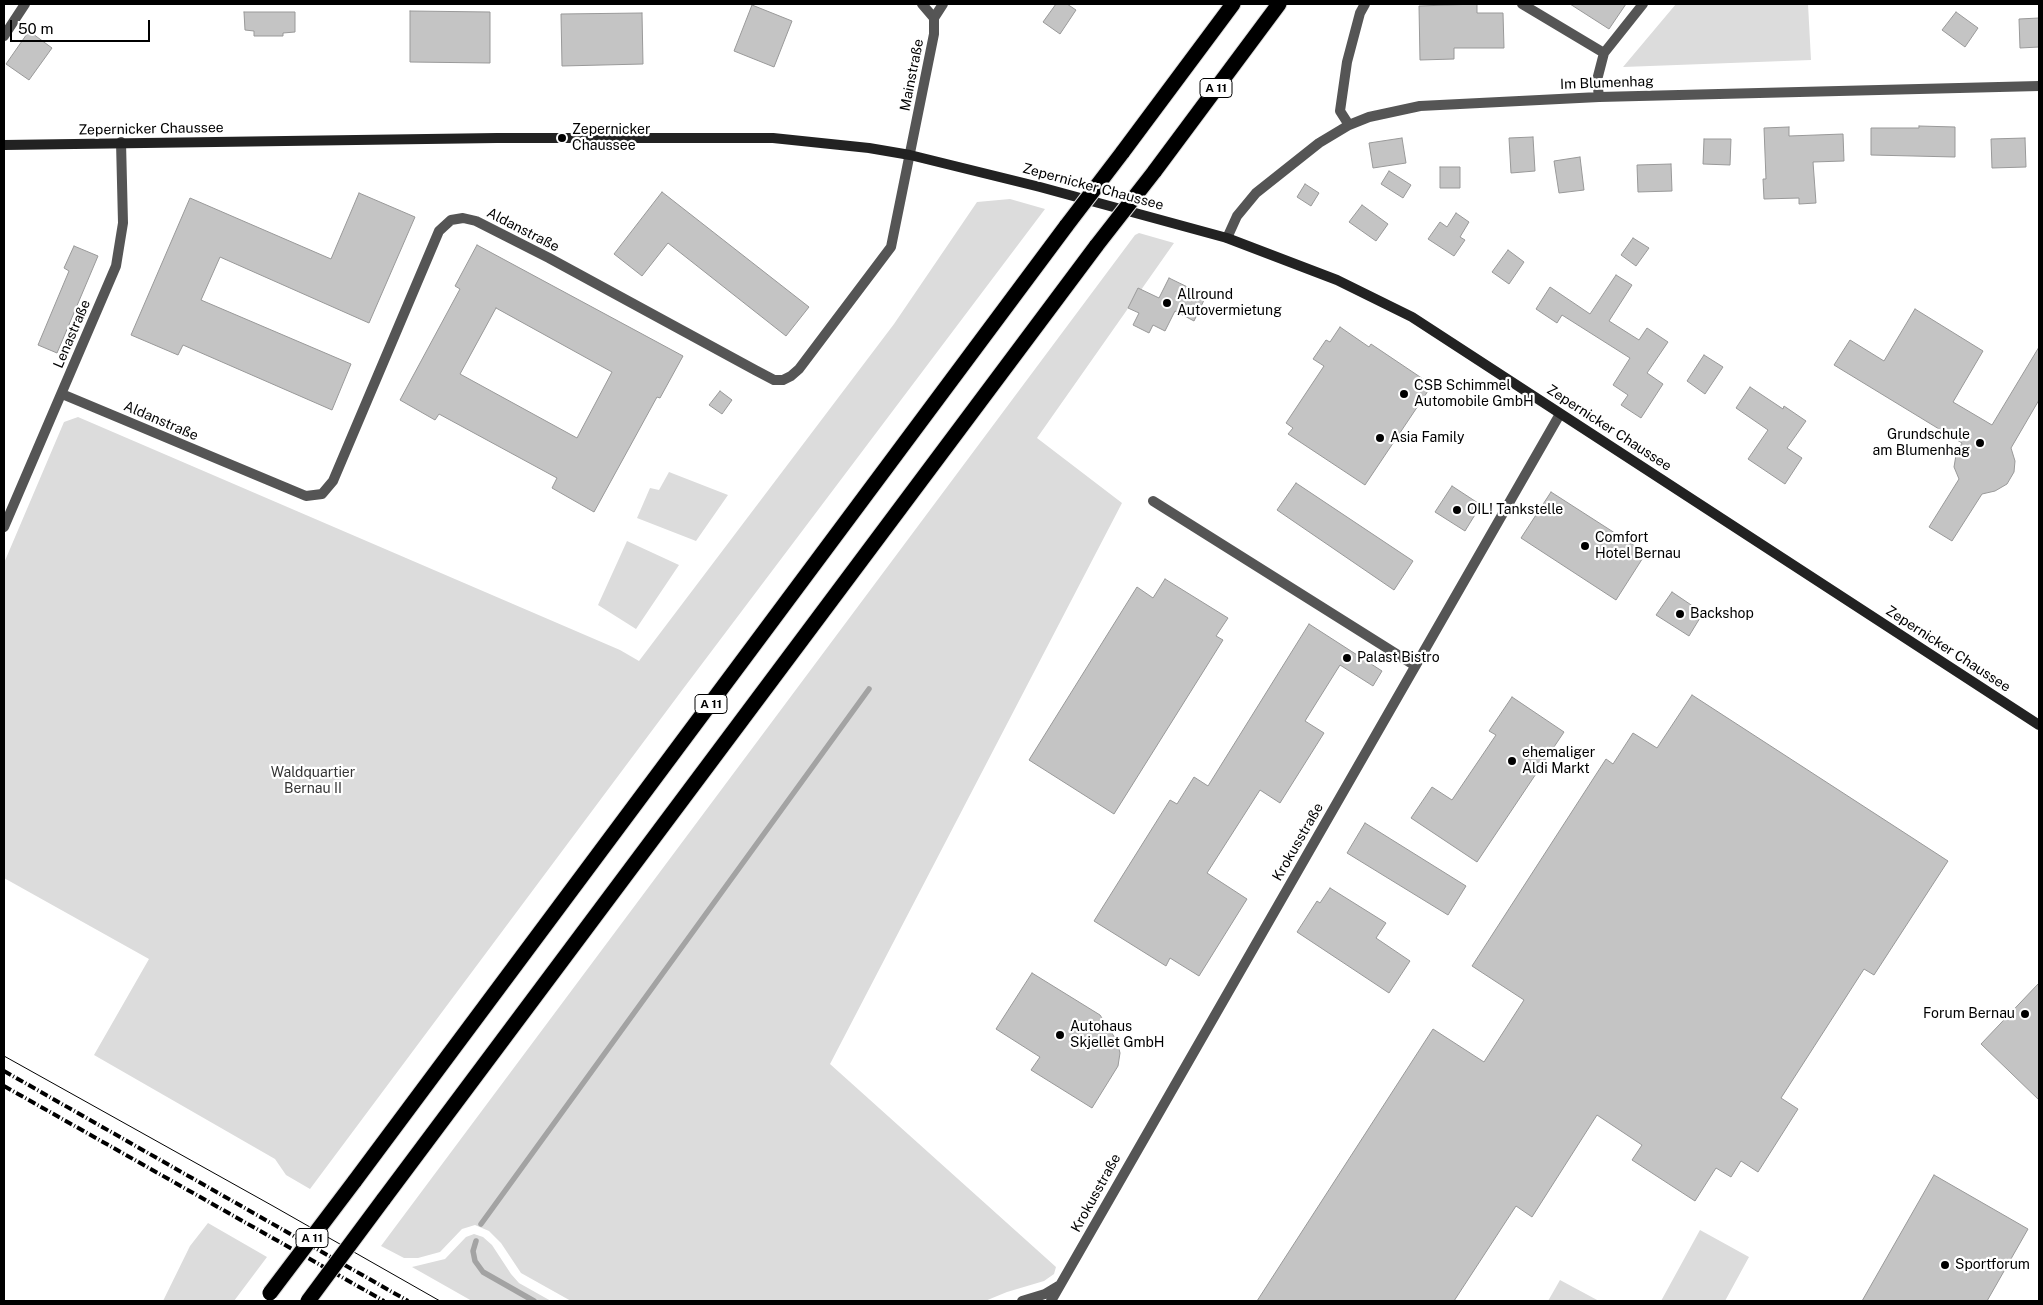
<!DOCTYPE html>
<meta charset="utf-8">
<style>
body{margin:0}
#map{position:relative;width:2043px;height:1305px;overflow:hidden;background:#fff;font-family:"Public Sans",sans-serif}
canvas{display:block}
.frame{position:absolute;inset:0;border:5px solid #000;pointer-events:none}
.scale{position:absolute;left:10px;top:20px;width:140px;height:22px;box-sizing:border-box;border:2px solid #000;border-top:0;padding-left:6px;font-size:15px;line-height:18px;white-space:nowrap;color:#000;-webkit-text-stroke:4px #fff;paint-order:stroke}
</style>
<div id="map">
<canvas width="2043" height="1305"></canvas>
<div class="frame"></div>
<div class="scale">50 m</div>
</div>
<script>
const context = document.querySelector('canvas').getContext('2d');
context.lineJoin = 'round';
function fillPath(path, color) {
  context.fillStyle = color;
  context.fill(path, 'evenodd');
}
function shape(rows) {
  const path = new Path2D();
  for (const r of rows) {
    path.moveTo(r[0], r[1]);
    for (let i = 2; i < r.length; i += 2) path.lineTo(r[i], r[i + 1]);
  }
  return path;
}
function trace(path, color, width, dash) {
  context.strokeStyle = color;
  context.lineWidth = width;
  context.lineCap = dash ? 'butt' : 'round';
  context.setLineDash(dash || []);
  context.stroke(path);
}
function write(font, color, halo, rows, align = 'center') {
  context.font = font + ' "Public Sans",sans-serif';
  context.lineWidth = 4.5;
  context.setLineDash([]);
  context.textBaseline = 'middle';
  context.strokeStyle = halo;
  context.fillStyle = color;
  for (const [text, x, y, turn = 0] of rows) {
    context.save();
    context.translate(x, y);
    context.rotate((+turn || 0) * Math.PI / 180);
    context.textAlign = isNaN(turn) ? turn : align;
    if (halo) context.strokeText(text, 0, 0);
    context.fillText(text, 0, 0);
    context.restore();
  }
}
const green = shape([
 [1676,4,1808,4,1811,60,1623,67],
 [1010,199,1045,209,683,689,310,1189,286,1175,275,1159,94,1055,149,959,4,878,4,563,64,422,78,417,620,650,639,661,894,324,977,202],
 [1139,233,1174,243,1037,438,1122,503,830,1064,1056,1267,1054,1274,1044,1281,1007,1292,985,1301,571,1301,521,1273,501,1243,489,1231,475,1225,462,1229,440,1252,418,1258,404,1258,381,1246,1135,235],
 [669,472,728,495,696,541,637,518,650,488,659,490],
 [627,541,679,565,636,629,598,605],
 [208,1223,267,1257,234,1301,163,1301,190,1246],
 [1700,1230,1749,1257,1725,1301,1661,1301],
 [474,1234,483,1237,492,1245,511,1274,519,1283,551,1301,472,1301,412,1267,445,1259,466,1237],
 [1560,1280,1599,1301,1548,1301]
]);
const stream = shape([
 [481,1224,869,689],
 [476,1241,473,1251,475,1261,483,1272,534,1301]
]);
const building = shape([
 [1056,4,1067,4,1076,10,1060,34,1043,22,1056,4],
 [1477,4,1477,13,1503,13,1504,48,1454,48,1454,59,1420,60,1419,6,1477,4],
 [1570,4,1626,4,1609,29,1570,4],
 [752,5,792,21,774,67,734,51,752,5],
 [410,11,490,12,490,63,410,62,410,11],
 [244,12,295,12,295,32,283,33,283,36,254,36,254,31,245,30,244,12],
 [1956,12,1978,28,1965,47,1942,30,1956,12],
 [642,13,643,64,562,66,561,14,642,13],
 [2039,18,2039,47,2020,48,2019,19,2039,18],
 [29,31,52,48,29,80,6,64,29,31],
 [1919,126,1955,127,1955,157,1871,155,1871,128,1919,128,1919,126],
 [1789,127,1789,136,1843,134,1844,161,1813,162,1816,203,1799,204,1799,198,1764,199,1763,179,1766,179,1764,128,1789,127],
 [1533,137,1535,171,1511,173,1509,138,1533,137],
 [1402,138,1406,163,1373,168,1369,143,1402,138],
 [2025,138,2026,167,1992,168,1991,139,2025,138],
 [1704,139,1731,139,1730,165,1703,164,1704,139],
 [1580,157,1584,190,1559,193,1554,161,1580,157],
 [1671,164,1672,191,1638,192,1637,165,1671,164],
 [1440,167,1460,167,1460,188,1440,188,1440,167],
 [1389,171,1411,185,1403,198,1381,184,1389,171],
 [1305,184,1319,193,1311,206,1297,197,1305,184],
 [662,192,809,307,786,336,668,243,642,276,614,254,662,192],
 [359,193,415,217,369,323,220,257,201,300,351,364,332,410,183,345,178,355,131,335,190,198,331,259,359,193],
 [1362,205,1388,224,1376,241,1349,222,1362,205],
 [1456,213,1469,222,1460,237,1465,240,1454,256,1428,239,1440,222,1447,227,1456,213],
 [1633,238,1649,248,1636,266,1621,255,1633,238],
 [477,245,683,356,660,398,657,397,594,512,552,488,557,478,439,414,435,420,400,400,460,289,455,286,477,245],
 [496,308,612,372,577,438,460,374,496,308],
 [74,246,98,256,57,353,38,345,69,271,64,268,74,246],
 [1508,250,1524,262,1509,284,1492,272,1508,250],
 [1616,275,1632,285,1609,321,1639,340,1647,328,1668,342,1647,373,1663,384,1641,418,1621,405,1628,395,1613,385,1630,358,1562,315,1557,323,1536,309,1550,287,1590,314,1616,275],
 [1169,278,1206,296,1194,321,1175,311,1165,331,1153,325,1149,333,1133,325,1139,313,1128,308,1138,288,1159,298,1169,278],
 [1915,309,1983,351,1953,402,1992,425,2039,347,2039,400,2011,448,2015,461,2014,472,2007,484,1995,491,1982,494,1952,541,1929,527,1959,479,1954,467,1956,455,1962,443,1834,365,1850,340,1884,361,1915,309],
 [1340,327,1369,347,1371,344,1432,385,1365,485,1288,434,1293,428,1286,423,1324,366,1313,359,1326,340,1330,342,1340,327],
 [1704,355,1723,367,1705,394,1687,381,1704,355],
 [1750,387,1783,409,1784,406,1806,421,1787,448,1802,458,1785,484,1748,459,1768,430,1736,408,1750,387],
 [720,391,732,400,722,414,709,405,720,391],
 [1296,483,1413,561,1394,590,1277,510,1296,483],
 [1452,486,1481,505,1465,531,1435,512,1452,486],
 [1551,492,1646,553,1616,600,1521,538,1551,492],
 [1165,579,1228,618,1216,636,1223,640,1114,814,1029,760,1137,587,1153,598,1165,579],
 [1672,592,1703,613,1689,636,1656,615,1672,592],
 [1309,624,1382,671,1373,686,1340,665,1305,721,1324,733,1280,803,1260,790,1207,873,1247,899,1199,976,1170,958,1166,966,1094,921,1170,800,1177,804,1194,777,1208,786,1309,624],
 [1692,695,1948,861,1874,975,1864,969,1781,1098,1798,1109,1758,1172,1741,1161,1731,1177,1716,1168,1695,1201,1632,1160,1642,1145,1597,1115,1532,1217,1516,1206,1454,1301,1257,1301,1433,1029,1484,1062,1524,1000,1472,966,1606,759,1613,764,1633,733,1657,748,1692,695],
 [1512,697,1564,732,1477,862,1411,818,1432,787,1452,800,1496,735,1489,731,1512,697],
 [1365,823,1466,886,1448,915,1347,853,1365,823],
 [1330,888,1386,923,1376,938,1410,961,1389,993,1297,932,1317,901,1320,903,1330,888],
 [1032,973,1100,1015,1117,1041,1120,1053,1118,1066,1092,1108,1031,1070,1040,1057,996,1029,1032,973],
 [2039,983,2039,1100,1981,1044,2039,983],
 [1934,1175,2028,1229,1987,1301,1862,1301,1934,1175]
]);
const minor = shape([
 [1522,4,1604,53],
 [934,18,943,4],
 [4,36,25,4],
 [1599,97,1597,80,1604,53,1643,4],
 [1349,125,1340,111,1347,62,1360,13,1365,4],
 [1227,238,1237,216,1256,193,1319,143,1349,125,1369,117,1420,106,1599,97,2039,86],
 [62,394,306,496,322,494,333,481,439,231,451,220,463,218,476,221,549,258,755,370,774,380,783,380,791,376,799,369,891,247,934,34,934,18,922,4],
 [1153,501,1414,665],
 [4,527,116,266,123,223,121,142],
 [1022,1301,1045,1294,1060,1285],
 [1051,1301,1560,414]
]);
const secondary = shape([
 [4,145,497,138,773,138,869,148,910,155,1040,187,1227,238,1337,280,1412,317,2039,725]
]);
const motorway = shape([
 [1122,153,1233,4],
 [1154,172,1279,4],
 [354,1182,1067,225],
 [383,1200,1097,245]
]);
const tram = shape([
 [4,1056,273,1206,440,1301]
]);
const rail = shape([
 [4,1071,408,1301],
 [4,1086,384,1301]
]);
const motorwayBridge = shape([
 [1067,225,1122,153],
 [1097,245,1154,172],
 [270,1293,354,1182],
 [308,1301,383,1200]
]);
const markers = [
 [562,138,5,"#000"],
 [1167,303,5,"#000"],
 [1404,394,5,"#000"],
 [1380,438,5,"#000"],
 [1980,443,5,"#000"],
 [1457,510,5,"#000"],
 [1585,546,5,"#000"],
 [1680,614,5,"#000"],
 [1347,658,5,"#000"],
 [1512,761,5,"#000"],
 [2025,1014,5,"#000"],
 [1060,1035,5,"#000"],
 [1945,1265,5,"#000"]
];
const shields = [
 [1216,88,32],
 [711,704,32],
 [312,1238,32]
];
const shieldNames = [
 ["A 11",1216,88],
 ["A 11",711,704],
 ["A 11",312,1238]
];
const streetNames = [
 ["Mainstraße",912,75,-79],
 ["Im Blumenhag",1607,83,-2],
 ["Zepernicker Chaussee",151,129,-1],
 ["Zepernicker Chaussee",1093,187,15],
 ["Aldanstraße",523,230,27],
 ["Lenastraße",72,334,-67],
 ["Aldanstraße",161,421,23],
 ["Zepernicker Chaussee",1609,428,33],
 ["Zepernicker Chaussee",1948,649,33],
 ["Krokusstraße",1298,842,-60],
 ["Krokusstraße",1096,1193,-61]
];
const poiNames = [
 ["Zepernicker",572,130],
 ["Chaussee",572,146],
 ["Allround",1177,295],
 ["Autovermietung",1177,311],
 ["CSB Schimmel",1414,386],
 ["Automobile GmbH",1414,402],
 ["Grundschule",1970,435,"right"],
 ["am Blumenhag",1970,451,"right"],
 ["Asia Family",1390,438],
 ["OIL! Tankstelle",1467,510],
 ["Comfort",1595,538],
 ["Hotel Bernau",1595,554],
 ["Backshop",1690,614],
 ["Palast Bistro",1357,658],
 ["ehemaliger",1522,753],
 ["Aldi Markt",1522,769],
 ["Forum Bernau",2015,1014,"right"],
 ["Autohaus",1070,1027],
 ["Skjellet GmbH",1070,1043],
 ["Sportforum",1955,1265]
];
const parkNames = [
 ["Waldquartier",313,773],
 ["Bernau II",313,789]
];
fillPath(green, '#dcdcdc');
trace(stream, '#a3a3a3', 5.5);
fillPath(building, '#c4c4c4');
trace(building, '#999', 1);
trace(motorway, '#dbdbdb', 17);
trace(minor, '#555', 10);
trace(secondary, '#222', 10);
trace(motorway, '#000', 15);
trace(tram, '#000', 1);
trace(rail, '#000', 4, [8, 2.5, 1, 2.5]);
trace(motorwayBridge, '#dbdbdb', 17, []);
trace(motorwayBridge, '#000', 15);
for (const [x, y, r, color] of markers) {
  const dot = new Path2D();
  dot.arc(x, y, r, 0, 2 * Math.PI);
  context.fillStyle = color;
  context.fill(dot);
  trace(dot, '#fff', 2);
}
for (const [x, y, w] of shields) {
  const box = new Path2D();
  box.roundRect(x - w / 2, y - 9.5, w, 19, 4);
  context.fillStyle = '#fff';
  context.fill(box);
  trace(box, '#000', 1);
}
write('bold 12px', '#000', null, shieldNames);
write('14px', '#000', '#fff', streetNames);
write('14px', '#000', '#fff', poiNames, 'left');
write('14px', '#333', '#fff', parkNames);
</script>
